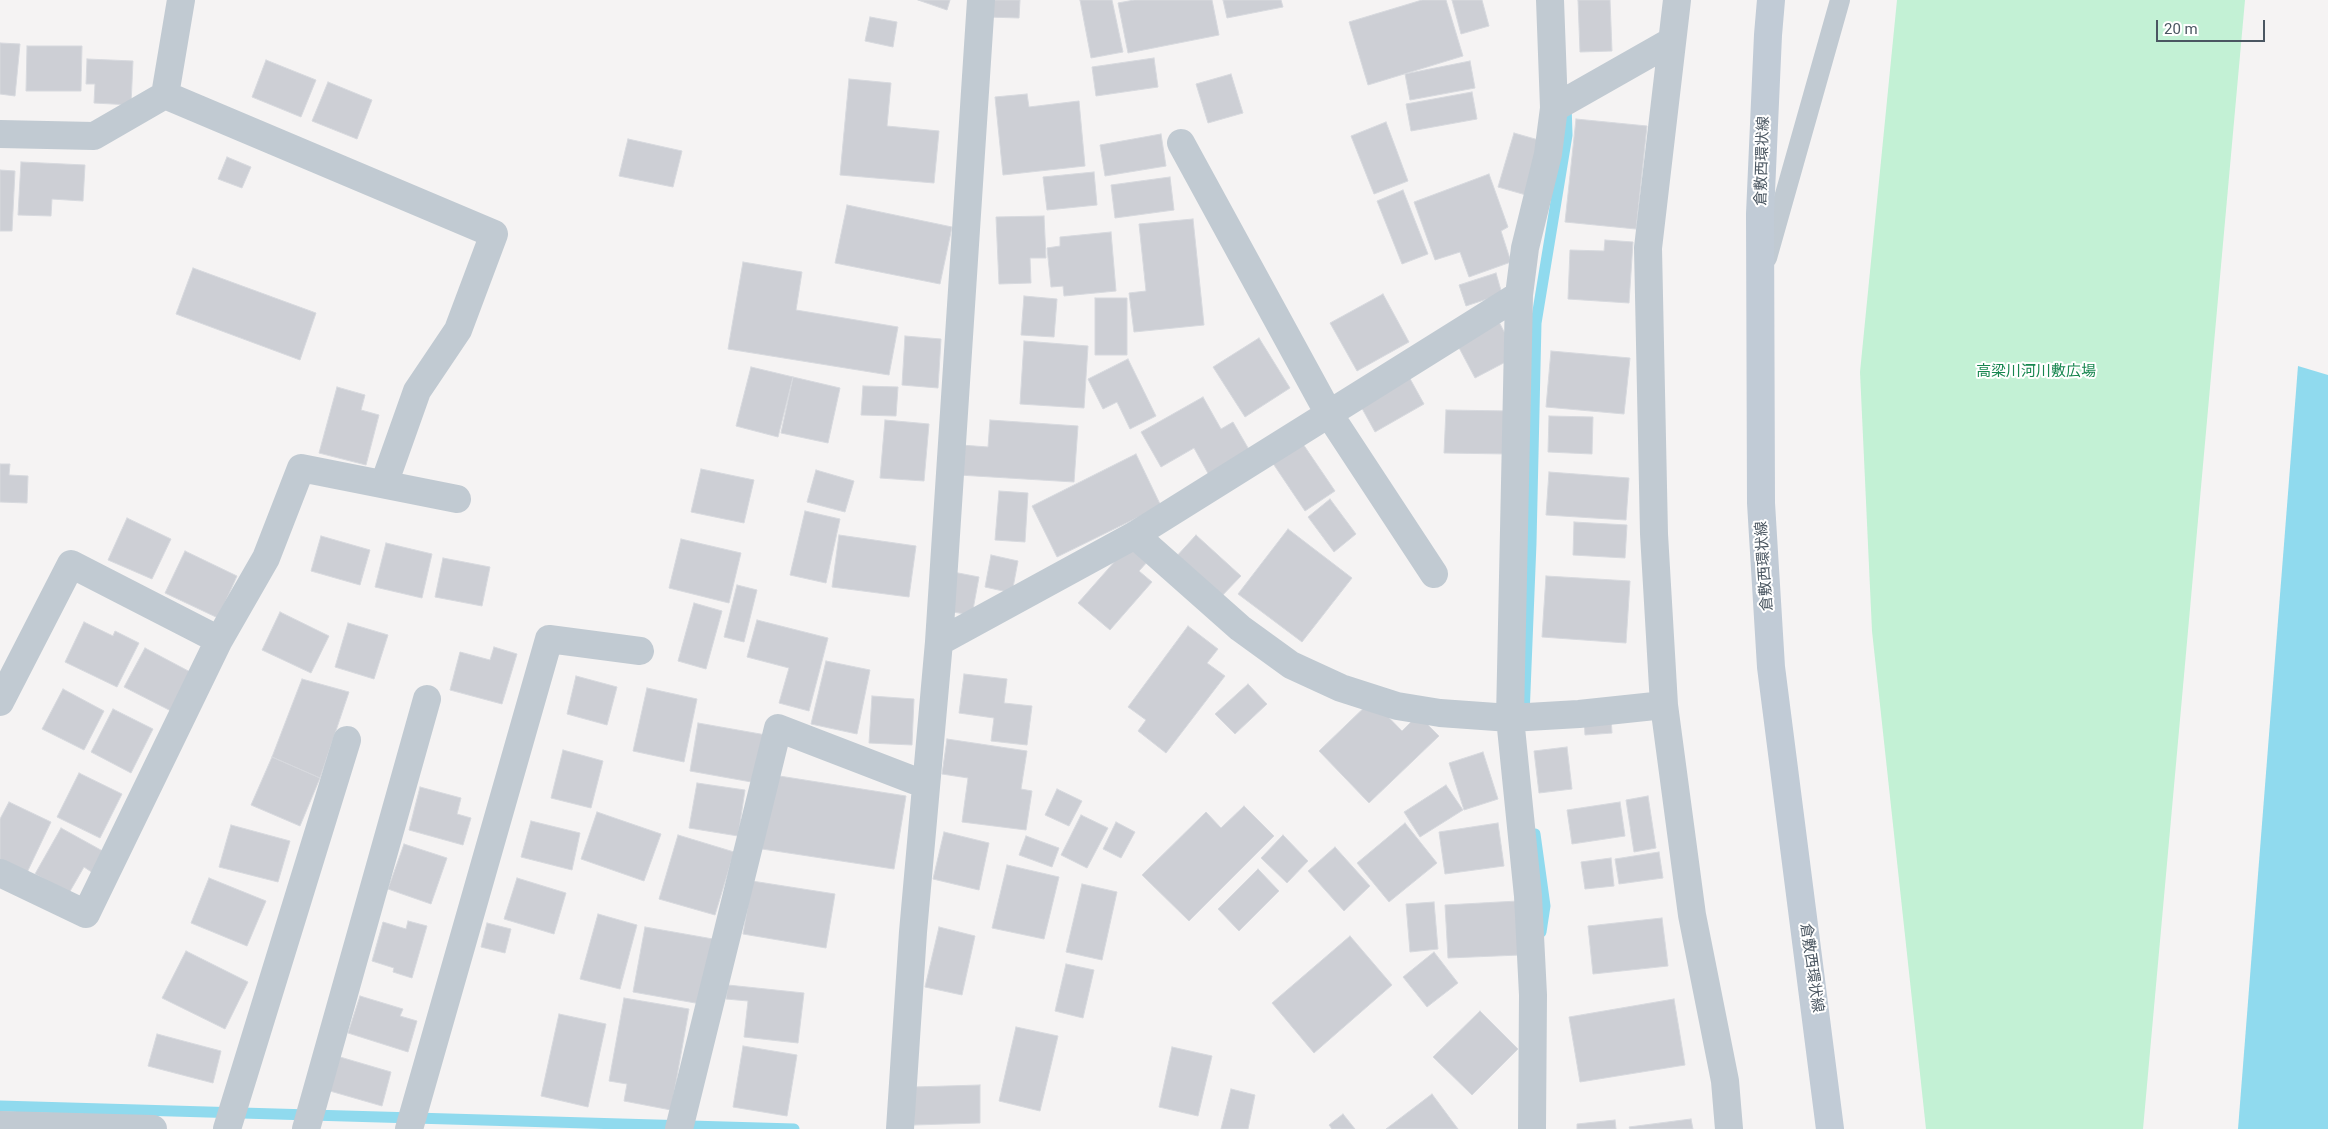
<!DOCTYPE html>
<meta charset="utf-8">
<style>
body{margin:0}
#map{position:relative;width:2328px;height:1129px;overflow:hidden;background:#f5f3f3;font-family:Roboto,sans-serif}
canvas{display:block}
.scale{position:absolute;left:2156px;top:20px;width:109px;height:22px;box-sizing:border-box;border:2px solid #4a5661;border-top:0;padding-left:6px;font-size:15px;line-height:18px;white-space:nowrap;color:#4a5661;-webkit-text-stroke:4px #fff;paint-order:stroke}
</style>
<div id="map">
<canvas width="2328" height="1129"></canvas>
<div class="scale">20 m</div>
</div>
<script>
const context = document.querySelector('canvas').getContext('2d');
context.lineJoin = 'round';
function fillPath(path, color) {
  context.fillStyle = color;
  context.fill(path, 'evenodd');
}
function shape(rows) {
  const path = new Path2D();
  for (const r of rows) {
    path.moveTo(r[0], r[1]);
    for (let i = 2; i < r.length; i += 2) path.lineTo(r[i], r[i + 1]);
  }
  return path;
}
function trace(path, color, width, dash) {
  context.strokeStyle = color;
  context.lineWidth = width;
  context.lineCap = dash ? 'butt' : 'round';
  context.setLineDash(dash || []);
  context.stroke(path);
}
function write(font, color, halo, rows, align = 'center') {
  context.font = font + ' Roboto,"Noto Sans JP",sans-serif';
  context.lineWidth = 4;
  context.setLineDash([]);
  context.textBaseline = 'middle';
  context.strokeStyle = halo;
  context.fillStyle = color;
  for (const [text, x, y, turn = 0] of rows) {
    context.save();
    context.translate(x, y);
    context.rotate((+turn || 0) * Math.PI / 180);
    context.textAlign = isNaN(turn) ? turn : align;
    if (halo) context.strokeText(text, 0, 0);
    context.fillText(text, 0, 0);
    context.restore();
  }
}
const green = shape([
 [1897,0,2245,0,2143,1129,1926,1129,1872,631,1860,372]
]);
const water = shape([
 [2298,366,2328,375,2328,1129,2238,1129]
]);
const stream = shape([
 [1524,716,1531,543,1536,323,1567,135,1566,103],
 [1535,834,1545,906,1541,932],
 [0,1106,794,1129]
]);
const building = shape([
 [918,0,950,0,947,10,918,0],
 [988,0,1020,0,1019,18,987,17,988,0],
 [1080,0,1112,0,1123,52,1091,58,1080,0],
 [1134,0,1212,0,1219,35,1128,53,1118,3,1134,0],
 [1223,0,1281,0,1283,7,1227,18,1223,0],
 [1422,0,1446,0,1463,56,1368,85,1349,22,1422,0],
 [1452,0,1482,0,1489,26,1461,34,1452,0],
 [1578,0,1610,0,1612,51,1580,52,1578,0],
 [870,17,897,22,893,47,865,41,870,17],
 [0,43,20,44,15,96,0,94,0,43],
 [27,46,82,46,81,91,26,91,27,46],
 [1154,58,1158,87,1096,96,1092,67,1154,58],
 [87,59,133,61,131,105,94,103,95,84,86,84,87,59],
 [266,60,316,80,301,117,252,97,266,60],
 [1470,61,1475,88,1410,100,1405,74,1470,61],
 [1231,74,1243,113,1208,123,1196,84,1231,74],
 [849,79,891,83,887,126,939,131,934,183,840,175,849,79],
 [328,82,372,100,357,139,312,121,328,82],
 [1472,92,1477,119,1411,131,1406,104,1472,92],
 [1027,94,1029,107,1079,101,1085,166,1003,175,995,97,1027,94],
 [1576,119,1647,126,1636,229,1565,222,1576,119],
 [1386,122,1408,181,1374,194,1351,136,1386,122],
 [1514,133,1542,141,1526,195,1498,187,1514,133],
 [1161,134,1166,166,1105,176,1100,145,1161,134],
 [628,139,682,151,673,187,619,176,628,139],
 [227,157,251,167,242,188,218,179,227,157],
 [21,162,85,165,83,201,52,199,51,216,18,215,21,162],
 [0,170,15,171,12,231,0,231,0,170],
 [1094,172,1097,205,1047,210,1043,177,1094,172],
 [1489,174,1508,227,1501,231,1511,262,1469,277,1460,252,1435,260,1414,202,1489,174],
 [1170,177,1174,210,1115,218,1111,185,1170,177],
 [1403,190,1428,254,1402,264,1377,201,1403,190],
 [847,205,952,227,940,284,835,263,847,205],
 [1044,216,1046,258,1030,258,1031,283,999,284,996,217,1044,216],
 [1193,219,1204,325,1134,332,1129,293,1146,291,1139,224,1193,219],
 [1111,232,1116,291,1064,296,1063,286,1051,287,1047,248,1060,246,1060,237,1111,232],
 [1605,240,1633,242,1629,303,1568,299,1570,250,1604,251,1605,240],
 [743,262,802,272,796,310,898,327,889,375,728,349,743,262],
 [193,268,316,313,300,360,176,314,193,268],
 [1496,273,1502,294,1466,306,1459,285,1496,273],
 [1383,294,1409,342,1357,371,1330,323,1383,294],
 [1024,296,1057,299,1054,337,1021,335,1024,296],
 [1095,298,1127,298,1127,355,1095,355,1095,298],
 [1499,322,1517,356,1475,378,1457,344,1499,322],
 [905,336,941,339,938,388,902,385,905,336],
 [1259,338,1290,388,1245,417,1213,367,1259,338],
 [1024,341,1088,346,1084,408,1020,404,1024,341],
 [1551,351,1630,358,1624,414,1546,407,1551,351],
 [1128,359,1156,416,1130,429,1117,402,1103,409,1088,379,1128,359],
 [751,367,793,377,778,437,736,426,751,367],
 [1408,375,1424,404,1375,432,1359,403,1408,375],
 [793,377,840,388,828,443,781,433,793,377],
 [863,386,898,387,896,416,861,415,863,386],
 [337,387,365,395,361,410,379,415,366,465,319,453,337,387],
 [1203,397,1221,429,1233,422,1251,453,1210,477,1194,448,1161,467,1141,432,1203,397],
 [1446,410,1509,411,1508,454,1444,453,1446,410],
 [1549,416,1593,417,1592,454,1548,452,1549,416],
 [885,420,929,424,924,481,880,478,885,420],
 [990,420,1078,426,1074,482,959,475,961,445,988,447,990,420],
 [1301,441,1335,491,1305,511,1272,462,1301,441],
 [1136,454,1161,506,1057,557,1032,506,1136,454],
 [0,464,10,464,9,475,28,476,27,503,0,502,0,464],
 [701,469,754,480,744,523,691,512,701,469],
 [816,470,854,481,845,512,807,502,816,470],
 [1549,472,1629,478,1626,520,1546,515,1549,472],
 [999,491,1028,493,1025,542,995,540,999,491],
 [1330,499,1356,534,1334,552,1308,517,1330,499],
 [805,511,840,519,826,583,790,575,805,511],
 [127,518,171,539,152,579,108,560,127,518],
 [1574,522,1627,525,1625,558,1573,555,1574,522],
 [1288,529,1352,578,1302,642,1238,594,1288,529],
 [839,535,916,546,909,597,832,587,839,535],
 [1196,535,1241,576,1219,599,1175,558,1196,535],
 [321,536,370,550,360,585,311,571,321,536],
 [681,539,741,553,729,603,669,588,681,539],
 [386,543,432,554,422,598,375,587,386,543],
 [1131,543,1149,560,1139,571,1152,582,1110,630,1078,603,1131,543],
 [185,551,237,576,218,618,165,593,185,551],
 [991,555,1018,561,1012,593,985,587,991,555],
 [443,558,490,567,482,606,435,597,443,558],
 [953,572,979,577,972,615,946,611,953,572],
 [1546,576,1630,581,1626,643,1542,637,1546,576],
 [737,585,757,590,744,642,724,637,737,585],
 [694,603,722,611,706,669,678,661,694,603],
 [280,612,329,636,311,673,262,650,280,612],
 [757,620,828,638,809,711,779,703,789,668,747,657,757,620],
 [84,622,113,636,115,631,139,643,117,687,65,662,84,622],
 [348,623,388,635,374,679,335,667,348,623],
 [1188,626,1218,649,1207,663,1225,676,1166,753,1138,731,1146,720,1128,707,1188,626],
 [494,647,517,654,502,704,450,690,460,652,490,660,494,647],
 [145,648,194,674,173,712,124,687,145,648],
 [826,661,870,670,857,734,811,724,826,661],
 [964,674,1007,679,1004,703,1032,706,1027,745,991,741,994,718,959,713,964,674],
 [576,676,617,687,607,725,567,714,576,676],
 [302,679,349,692,320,778,272,757,302,679],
 [1248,684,1267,704,1235,734,1215,714,1248,684],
 [647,688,697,699,684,762,633,751,647,688],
 [63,689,104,711,84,750,42,729,63,689],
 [872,696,914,699,912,745,869,743,872,696],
 [1372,700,1402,731,1418,715,1439,736,1369,803,1319,751,1372,700],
 [113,709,153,729,131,773,91,752,113,709],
 [1611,717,1612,733,1585,735,1584,719,1611,717],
 [698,723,766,735,757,783,690,771,698,723],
 [947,739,1027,751,1021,789,1032,791,1026,830,962,822,968,778,942,774,947,739],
 [1567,747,1572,789,1539,793,1534,751,1567,747],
 [563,750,603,761,591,808,551,798,563,750],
 [1483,752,1498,799,1464,810,1449,763,1483,752],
 [272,757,320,778,300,826,251,805,272,757],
 [79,773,122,794,100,838,57,817,79,773],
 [773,775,906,796,894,869,762,849,773,775],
 [697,783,745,790,738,836,689,828,697,783],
 [1446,785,1463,810,1420,837,1404,812,1446,785],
 [420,787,461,798,457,814,471,818,463,845,409,830,420,787],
 [1057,789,1082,801,1069,826,1045,815,1057,789],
 [1648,796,1656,848,1634,852,1626,800,1648,796],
 [9,802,51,822,23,881,0,869,0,819,9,802],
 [1620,802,1625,836,1572,844,1567,810,1620,802],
 [1244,806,1274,836,1189,921,1142,875,1206,812,1221,828,1244,806],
 [597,812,661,834,644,881,581,859,597,812],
 [1081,815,1108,828,1087,868,1061,855,1081,815],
 [531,821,580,833,572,870,521,857,531,821],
 [1116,822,1135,832,1121,858,1103,849,1116,822],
 [1405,823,1437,863,1389,902,1357,863,1405,823],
 [1498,823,1504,866,1445,874,1439,832,1498,823],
 [231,825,290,841,278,882,219,867,231,825],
 [61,828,108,854,96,875,84,867,69,893,35,874,61,828],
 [944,832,989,843,979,890,933,879,944,832],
 [678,835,734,852,715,915,659,899,678,835],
 [1283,835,1308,861,1287,883,1261,858,1283,835],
 [1026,836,1059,848,1052,867,1019,855,1026,836],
 [404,844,447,858,431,904,388,889,404,844],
 [1335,847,1370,886,1344,911,1308,871,1335,847],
 [1659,852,1663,878,1619,884,1615,859,1659,852],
 [1611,858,1614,886,1585,889,1581,862,1611,858],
 [1007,865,1059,877,1044,939,992,928,1007,865],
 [1258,869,1279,891,1239,931,1218,909,1258,869],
 [209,878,266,901,247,946,191,923,209,878],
 [517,878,566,893,554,934,504,919,517,878],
 [752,881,835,894,826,948,743,934,752,881],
 [1082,884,1117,892,1102,960,1066,952,1082,884],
 [1518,901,1520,955,1448,958,1445,905,1518,901],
 [1434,902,1438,949,1410,952,1406,904,1434,902],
 [598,914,637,925,620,989,580,979,598,914],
 [1662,918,1668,966,1593,974,1588,926,1662,918],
 [408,921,427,926,412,978,393,972,394,968,372,961,383,922,406,929,408,921],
 [487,923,511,929,505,953,481,947,487,923],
 [645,927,713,939,701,1004,633,992,645,927],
 [939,927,975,936,962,995,925,987,939,927],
 [1350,936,1392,985,1314,1053,1272,1003,1350,936],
 [186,951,248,982,225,1029,162,998,186,951],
 [1434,952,1458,983,1427,1007,1403,977,1434,952],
 [1066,964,1094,970,1083,1018,1055,1011,1066,964],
 [728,985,804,993,798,1043,744,1037,748,1001,726,999,728,985],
 [360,996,403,1009,400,1016,417,1021,408,1052,348,1033,360,996],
 [624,998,689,1009,671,1110,624,1101,627,1084,609,1081,624,998],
 [1674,999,1685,1065,1580,1082,1569,1017,1674,999],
 [1480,1011,1518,1049,1472,1095,1433,1057,1480,1011],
 [559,1014,606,1024,588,1107,541,1096,559,1014],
 [1016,1027,1058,1036,1040,1111,999,1101,1016,1027],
 [157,1034,221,1051,213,1083,148,1066,157,1034],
 [743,1046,797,1055,787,1116,733,1107,743,1046],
 [1172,1047,1212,1056,1198,1116,1159,1107,1172,1047],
 [340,1057,391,1072,382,1106,330,1091,340,1057],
 [980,1085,980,1123,914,1125,913,1087,980,1085],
 [1231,1089,1255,1095,1248,1129,1221,1129,1231,1089],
 [1432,1094,1458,1129,1386,1129,1432,1094],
 [1343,1114,1355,1129,1332,1129,1329,1125,1343,1114],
 [1691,1119,1693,1129,1630,1129,1629,1127,1691,1119],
 [1615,1120,1616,1129,1577,1129,1577,1124,1615,1120]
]);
const service = shape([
 [1767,258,1840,0]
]);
const minor = shape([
 [181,0,165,95,494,234,458,330,417,391,384,484],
 [1677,0,1648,248,1654,534,1664,705,1692,915,1725,1081,1729,1129],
 [1554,108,1672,41],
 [0,134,94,136,165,95],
 [1181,143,1329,414,1434,574],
 [1135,535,1240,628,1291,665,1341,688,1397,706,1440,713,1510,718,1579,714,1664,705],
 [219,640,266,558,301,468,457,499],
 [939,642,1135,535,1519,295],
 [0,702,71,564,219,640,86,914,0,873],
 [0,1125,153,1129],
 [227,1129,347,740],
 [306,1129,427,699],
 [409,1129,549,639,640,651],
 [679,1129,778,728,926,785],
 [900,1129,913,932,939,642,981,0],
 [1532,1129,1533,995,1528,896,1510,718,1519,295,1525,248,1548,154,1554,108,1550,0]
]);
const secondary = shape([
 [1771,0,1768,35,1760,214,1761,503,1771,667,1830,1129]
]);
const streetNames = [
 ["倉敷西環状線",1763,161,-88],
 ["倉敷西環状線",1765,566,-94],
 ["倉敷西環状線",1811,968,82]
];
const parkNames = [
 ["高梁川河川敷広場",2036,372]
];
fillPath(green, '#c3f1d5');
fillPath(water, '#90daee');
trace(stream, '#90daee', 11);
fillPath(building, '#cdcfd5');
trace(building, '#d7d9de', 1);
trace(service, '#c1cad2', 20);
trace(minor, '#c1cad2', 28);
trace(secondary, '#c1cbd6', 28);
write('15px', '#4a5661', '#fff', streetNames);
write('15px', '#17864f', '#fff', parkNames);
</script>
